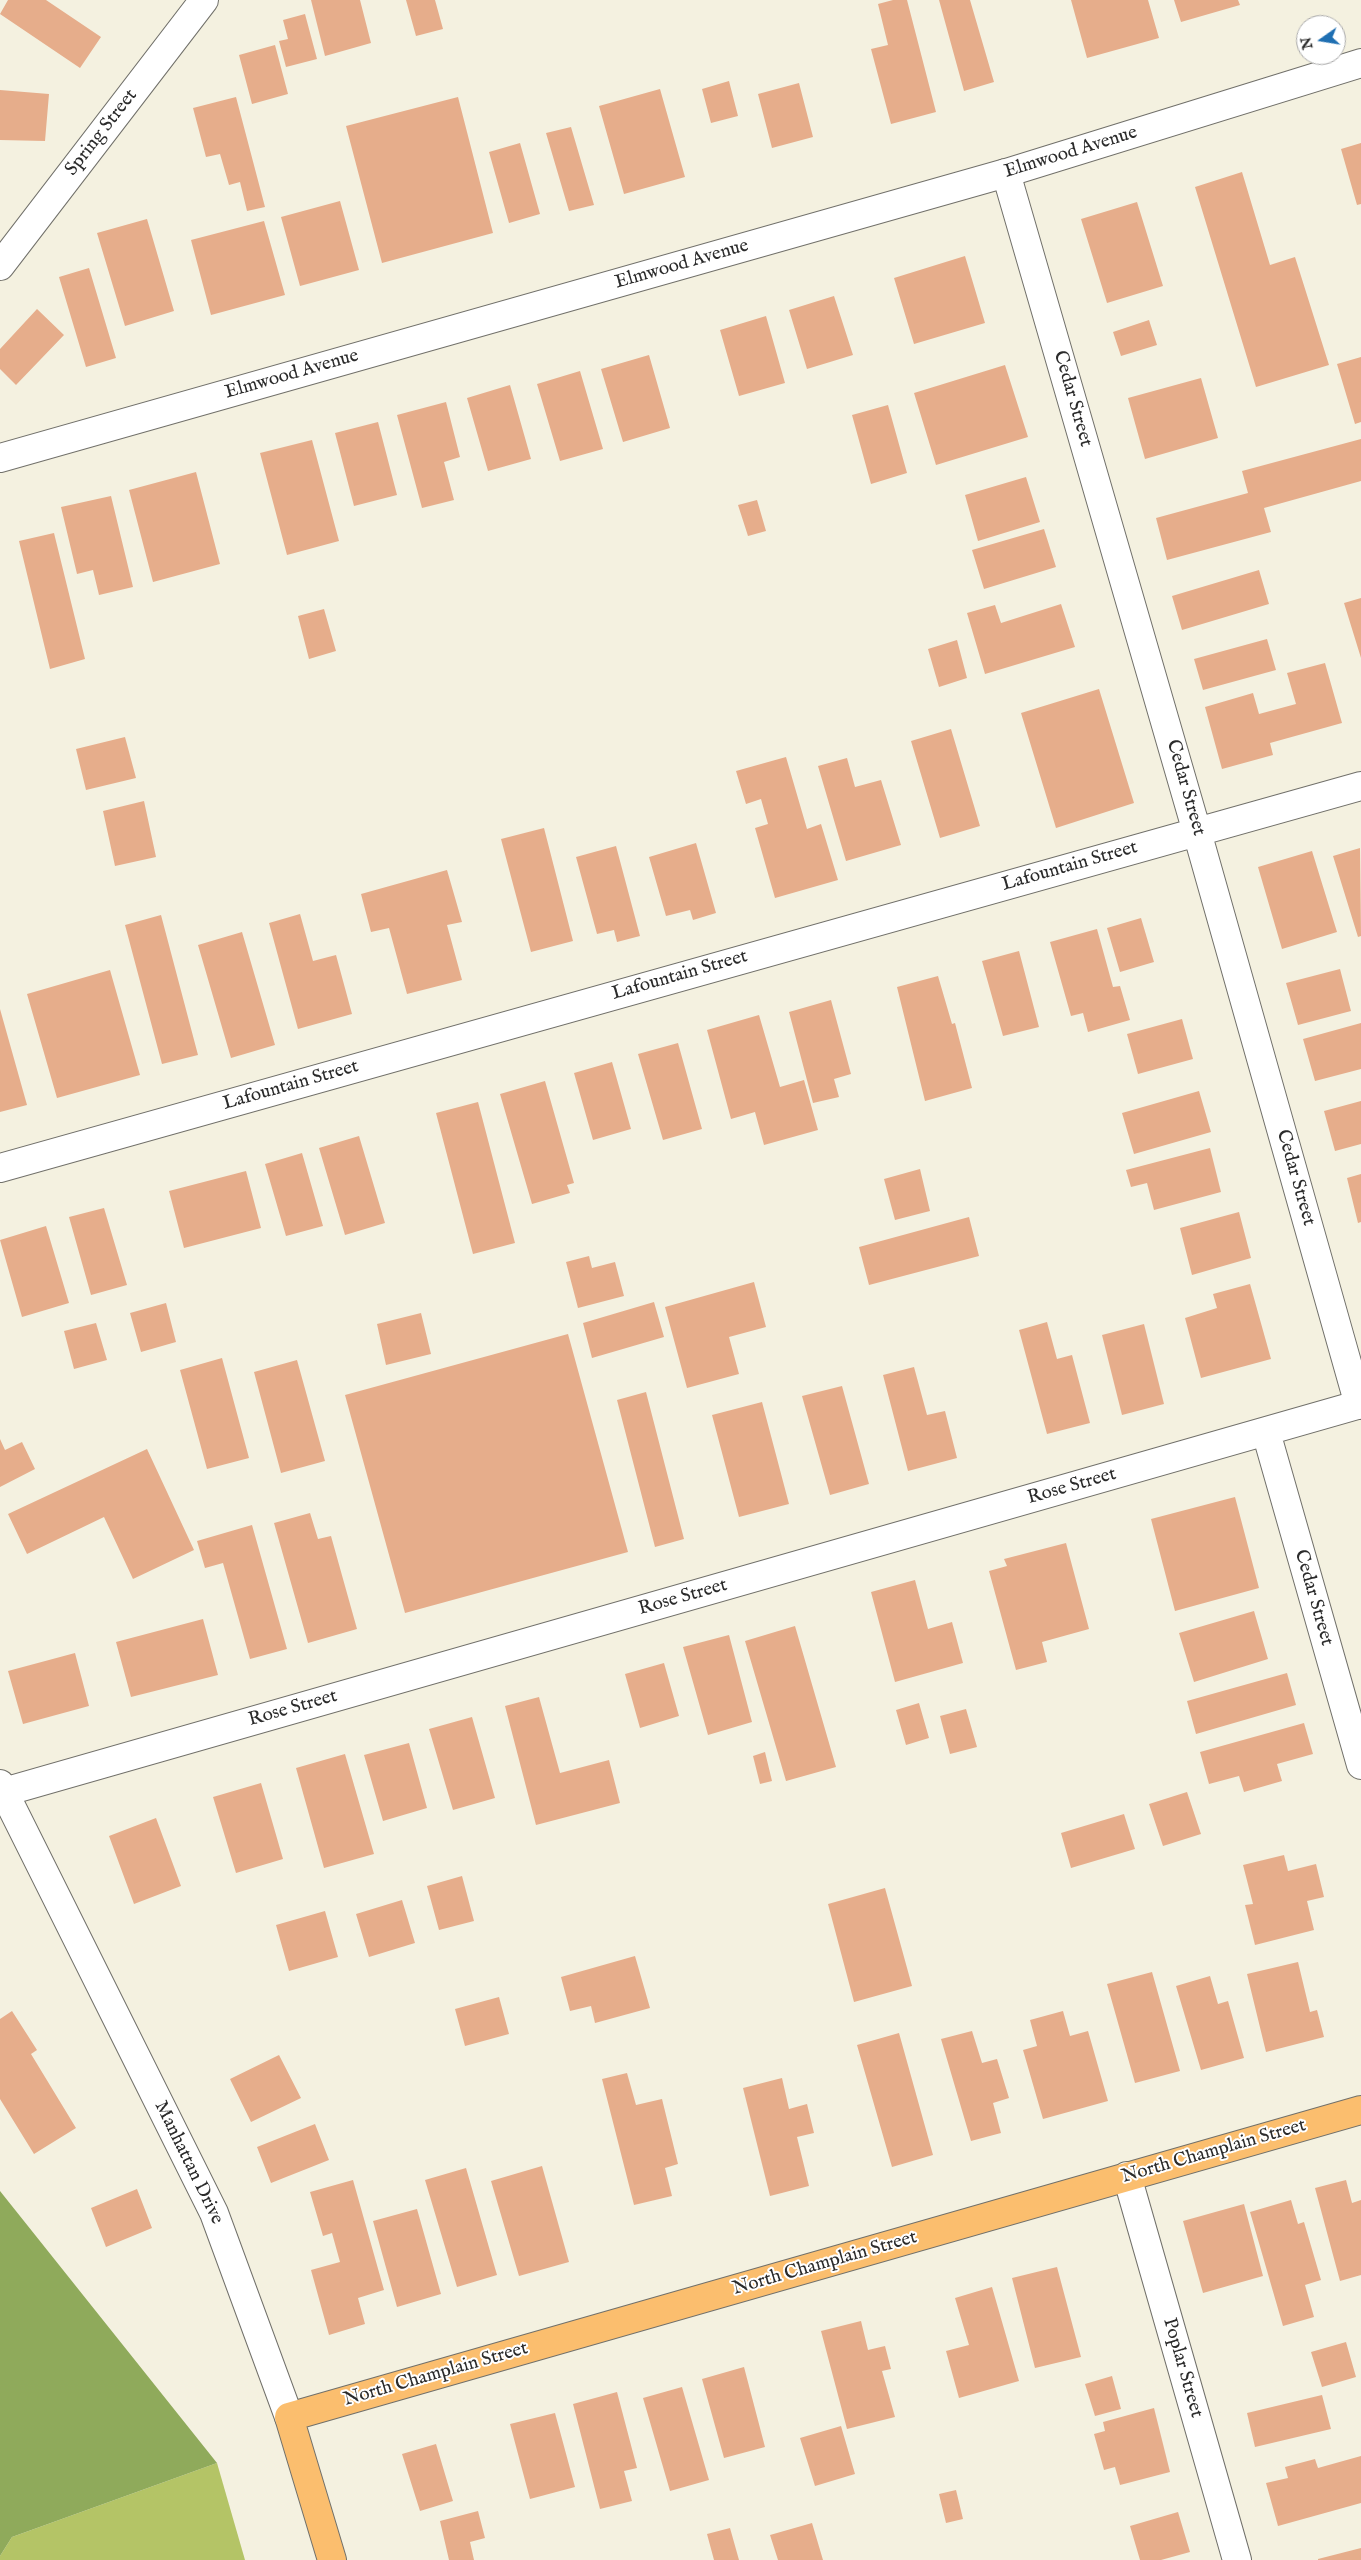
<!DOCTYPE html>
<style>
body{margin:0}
#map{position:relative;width:1361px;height:2560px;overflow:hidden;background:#f4f1e0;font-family:"IM FELL English",serif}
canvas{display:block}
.north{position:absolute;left:1296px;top:15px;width:50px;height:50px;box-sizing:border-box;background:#fff;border:1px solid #aaa;border-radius:50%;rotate:257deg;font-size:14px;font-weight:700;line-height:20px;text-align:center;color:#2b2b2b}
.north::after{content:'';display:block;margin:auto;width:18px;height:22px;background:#1f6fb2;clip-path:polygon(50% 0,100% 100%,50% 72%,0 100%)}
</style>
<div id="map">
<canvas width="1361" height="2560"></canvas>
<div class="north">N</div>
</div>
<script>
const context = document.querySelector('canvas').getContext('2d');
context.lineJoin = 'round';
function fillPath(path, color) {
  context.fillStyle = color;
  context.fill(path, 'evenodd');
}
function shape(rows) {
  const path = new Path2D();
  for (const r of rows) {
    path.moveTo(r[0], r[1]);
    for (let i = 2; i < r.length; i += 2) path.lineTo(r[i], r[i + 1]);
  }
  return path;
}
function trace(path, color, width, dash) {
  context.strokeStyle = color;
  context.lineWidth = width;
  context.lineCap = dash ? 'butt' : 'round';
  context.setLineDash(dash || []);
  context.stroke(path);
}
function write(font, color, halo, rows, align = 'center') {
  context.font = font + ' "IM FELL English",serif';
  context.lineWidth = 4;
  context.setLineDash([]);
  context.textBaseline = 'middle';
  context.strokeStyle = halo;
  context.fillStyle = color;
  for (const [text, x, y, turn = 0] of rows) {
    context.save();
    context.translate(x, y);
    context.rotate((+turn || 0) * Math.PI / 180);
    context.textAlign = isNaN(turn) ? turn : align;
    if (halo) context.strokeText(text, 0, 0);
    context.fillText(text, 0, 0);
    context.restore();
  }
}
const green = shape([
 [217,2463,245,2560,0,2560,0,2556,12,2537]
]);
const forest = shape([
 [0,2191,217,2463,12,2537,0,2556]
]);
const building = shape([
 [8,0,46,0,101,37,80,68,0,14],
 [311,0,360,0,371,43,325,56],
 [406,0,435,0,443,29,416,36],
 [893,0,907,0,936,112,891,124,871,49,888,45,878,4],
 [939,0,970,0,994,82,964,91],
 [1071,0,1148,0,1159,38,1087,58],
 [1174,0,1238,0,1240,5,1181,22],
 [305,14,317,59,286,67,279,41,288,39,283,20],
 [275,45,288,94,252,104,239,55],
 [729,81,738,116,711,123,702,89],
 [799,83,813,137,772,148,758,94],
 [660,89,685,177,624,194,599,106],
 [0,90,49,94,45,141,0,140],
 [236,97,265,207,247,211,240,182,229,185,220,154,206,157,193,108],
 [458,97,493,233,382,263,346,126],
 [571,127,594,205,569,211,546,133],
 [520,143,540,214,509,223,489,152],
 [1361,143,1361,204,1357,205,1341,149],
 [1242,172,1270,265,1295,257,1329,365,1256,387,1195,187],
 [340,201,359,270,300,286,281,217],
 [1137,202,1163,286,1107,303,1081,219],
 [147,219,174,311,125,326,97,233],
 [264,221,285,295,211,315,191,240],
 [965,256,985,323,914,344,894,278],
 [89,268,116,358,86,367,59,277],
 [834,296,853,355,807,369,789,310],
 [37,309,64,335,16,385,0,369,0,349],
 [766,316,785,383,739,396,720,330],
 [1149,320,1157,345,1121,356,1113,332],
 [649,355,670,428,623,442,601,369],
 [1361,357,1361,422,1355,424,1337,364],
 [1005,365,1028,437,936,465,914,393],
 [580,371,603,449,560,461,537,384],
 [1201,378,1218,438,1145,459,1128,398],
 [510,385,531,459,488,471,467,398],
 [446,402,460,457,444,462,454,500,422,508,397,415],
 [888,405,907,473,871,484,852,415],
 [378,422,397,495,354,506,335,433],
 [1361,439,1361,481,1264,508,1271,532,1167,560,1156,518,1248,493,1242,471],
 [312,440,339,541,287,555,260,453],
 [196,472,220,564,153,582,129,490],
 [1026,477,1040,522,978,541,965,495],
 [111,496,133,587,99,595,93,570,77,574,61,507],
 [757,500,766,531,748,536,738,505],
 [1044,529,1056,567,984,589,972,550],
 [54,533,85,659,50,669,19,541],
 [1259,570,1269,604,1182,630,1172,596],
 [1361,598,1361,658,1344,603],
 [1061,604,1075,647,985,674,967,613,995,605,1001,623],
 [324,609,336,651,309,659,298,616],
 [1267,639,1276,670,1203,690,1194,659],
 [957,640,967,678,939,687,928,649],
 [1325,663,1342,723,1270,743,1273,755,1222,769,1205,707,1253,693,1259,714,1296,704,1287,673],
 [1099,689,1134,803,1056,828,1021,713],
 [951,729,980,826,940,838,911,741],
 [125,737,136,778,86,790,76,749],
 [786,757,807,829,821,824,838,880,775,898,755,828,768,824,761,799,746,804,736,771],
 [847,758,855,787,881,780,901,845,846,861,818,766],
 [144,801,156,857,115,866,103,811],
 [544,828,573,941,531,952,501,839],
 [696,843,716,913,693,920,690,910,666,916,649,857],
 [616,846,640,936,617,942,614,930,597,934,576,857],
 [1360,848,1361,936,1358,937,1333,856],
 [1312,851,1337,932,1282,949,1258,867],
 [447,870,462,922,447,925,462,980,407,994,389,928,371,932,361,894],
 [300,914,313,961,336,955,352,1014,298,1029,269,923],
 [161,915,198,1055,162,1064,125,925],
 [1141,918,1154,962,1120,972,1107,928],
 [1097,929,1113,987,1120,986,1130,1020,1088,1032,1083,1013,1071,1016,1050,942],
 [242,932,275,1045,231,1058,198,945],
 [1019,951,1039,1027,1003,1036,982,961],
 [1340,969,1351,1011,1298,1025,1286,983],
 [110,970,140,1075,57,1098,27,994],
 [938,976,952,1024,955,1023,972,1088,925,1101,897,987],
 [831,1000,851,1074,834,1079,839,1097,813,1103,789,1012],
 [0,1009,27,1105,0,1112],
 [759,1015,780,1087,804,1080,818,1130,764,1145,755,1112,731,1119,707,1030],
 [1182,1019,1193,1059,1138,1074,1127,1034],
 [1361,1023,1361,1069,1315,1081,1303,1039],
 [678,1043,702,1129,663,1140,638,1054],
 [612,1062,631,1129,593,1140,574,1073],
 [545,1081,574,1183,567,1185,570,1193,532,1204,500,1094],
 [1199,1091,1211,1132,1134,1154,1122,1113],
 [1361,1101,1361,1144,1335,1151,1324,1111],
 [478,1102,515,1243,473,1254,436,1113],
 [359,1136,385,1223,345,1235,319,1148],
 [1210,1148,1221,1192,1154,1210,1147,1183,1131,1187,1126,1170],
 [302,1153,323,1226,286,1236,265,1164],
 [920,1169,930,1211,895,1220,884,1179],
 [246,1171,261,1228,184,1248,169,1191],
 [1361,1174,1361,1222,1358,1223,1347,1178],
 [104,1208,127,1285,91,1295,69,1217],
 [1239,1212,1251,1258,1192,1275,1180,1228],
 [969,1217,979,1256,869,1285,859,1247],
 [46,1226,69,1303,22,1317,0,1240],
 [589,1256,592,1268,615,1262,624,1296,578,1308,566,1262],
 [754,1282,766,1327,729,1337,739,1374,687,1388,665,1307],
 [1250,1284,1271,1359,1201,1378,1185,1318,1217,1308,1213,1294],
 [654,1302,664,1337,592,1358,583,1323],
 [166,1303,176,1342,141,1352,130,1313],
 [421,1313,431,1354,386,1365,377,1324],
 [1047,1322,1057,1359,1072,1355,1090,1423,1047,1434,1019,1330],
 [96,1323,107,1360,74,1369,64,1331],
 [1144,1324,1164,1404,1122,1415,1102,1335],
 [568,1334,628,1552,405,1613,345,1395],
 [222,1358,249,1458,207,1469,180,1370],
 [297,1360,325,1461,281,1473,254,1372],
 [914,1367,927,1415,945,1411,957,1458,908,1471,883,1375],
 [842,1386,869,1484,830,1495,802,1396],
 [646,1392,684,1539,655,1547,617,1400],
 [762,1402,789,1504,739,1517,712,1415],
 [0,1439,5,1450,22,1442,35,1469,0,1487],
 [147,1449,194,1550,133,1579,104,1517,27,1554,8,1514],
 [1235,1497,1259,1588,1175,1611,1151,1519],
 [310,1513,318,1539,331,1536,357,1629,308,1643,274,1523],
 [252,1525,287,1649,250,1659,223,1563,205,1568,197,1541],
 [1066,1543,1089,1629,1042,1642,1047,1662,1016,1670,989,1571,1007,1566,1004,1559],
 [915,1580,928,1629,952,1622,963,1663,895,1682,871,1592],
 [1254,1611,1268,1659,1194,1682,1179,1633],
 [203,1619,218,1675,131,1697,116,1642],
 [795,1626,836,1767,786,1781,745,1641],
 [729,1635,752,1722,708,1735,683,1647],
 [75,1653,89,1706,23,1724,8,1671],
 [664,1663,679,1716,640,1728,625,1674],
 [1287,1673,1296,1705,1196,1734,1187,1701],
 [539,1697,560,1773,609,1760,620,1803,536,1825,505,1706],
 [919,1703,929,1738,906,1745,896,1710],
 [966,1709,977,1747,950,1754,940,1716],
 [472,1717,495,1798,453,1810,429,1729],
 [1304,1723,1313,1754,1277,1764,1282,1781,1244,1792,1239,1776,1209,1784,1200,1752],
 [409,1743,427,1808,383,1821,364,1755],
 [765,1752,772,1781,760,1784,753,1756],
 [345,1754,374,1854,324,1868,296,1768],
 [261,1783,283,1859,236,1873,213,1797],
 [1187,1792,1201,1834,1163,1846,1149,1804],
 [1124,1814,1135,1849,1071,1868,1061,1833],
 [156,1818,181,1886,134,1904,109,1836],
 [1284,1855,1288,1871,1316,1864,1324,1897,1307,1901,1314,1930,1255,1945,1245,1905,1253,1904,1243,1865],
 [462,1876,474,1921,439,1930,427,1886],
 [885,1888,912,1986,854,2002,828,1904],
 [402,1900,415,1943,369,1957,356,1914],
 [325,1911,338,1957,289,1971,276,1925],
 [635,1956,650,2008,595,2023,591,2006,570,2011,561,1977],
 [1298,1962,1310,2012,1317,2010,1324,2037,1266,2052,1247,1974],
 [1152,1972,1180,2071,1135,2083,1107,1984],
 [1210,1976,1218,2004,1228,2001,1244,2058,1201,2070,1176,1986],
 [499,1997,509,2034,465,2046,455,2009],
 [12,2011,37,2050,31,2054,76,2128,34,2154,0,2099,0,2019],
 [1063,2011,1070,2036,1088,2031,1108,2101,1043,2119,1023,2050,1037,2046,1030,2020],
 [972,2031,982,2063,997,2059,1009,2098,993,2103,1001,2133,971,2141,941,2039],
 [899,2033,933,2155,892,2167,857,2045],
 [279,2055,301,2098,251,2122,230,2079],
 [627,2073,636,2105,662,2099,678,2164,665,2168,672,2196,634,2205,602,2079],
 [782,2078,789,2109,807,2104,814,2133,797,2137,809,2186,770,2196,743,2088],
 [315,2124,329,2160,271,2183,257,2147],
 [542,2166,569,2262,519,2276,491,2181],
 [466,2168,497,2275,457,2287,425,2180],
 [353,2180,384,2290,358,2298,365,2324,329,2335,311,2270,340,2262,332,2233,323,2236,310,2192],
 [1346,2180,1352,2203,1361,2200,1361,2275,1340,2281,1315,2188],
 [137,2189,152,2228,106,2247,91,2208],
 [1291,2200,1298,2224,1304,2222,1321,2280,1305,2285,1314,2317,1283,2326,1250,2212],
 [1244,2204,1263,2276,1203,2293,1183,2221],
 [417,2209,441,2294,397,2307,373,2221],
 [1057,2267,1081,2357,1035,2368,1012,2278],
 [992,2287,1019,2381,959,2398,946,2351,969,2345,955,2298],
 [861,2321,868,2350,885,2346,891,2369,882,2371,895,2417,847,2429,821,2331],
 [1346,2342,1356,2377,1322,2387,1311,2352],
 [744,2367,765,2447,724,2458,702,2379],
 [1112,2376,1121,2409,1095,2416,1085,2384],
 [682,2387,709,2480,670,2491,643,2398],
 [617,2392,637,2468,624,2471,632,2501,600,2509,573,2404],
 [1322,2395,1331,2429,1255,2447,1247,2413],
 [1154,2408,1170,2472,1120,2485,1115,2467,1104,2470,1094,2434,1105,2431,1103,2422],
 [555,2413,575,2487,530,2499,510,2424],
 [841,2426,855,2474,815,2486,800,2438],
 [436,2444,453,2501,420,2511,402,2454],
 [1361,2456,1361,2503,1278,2526,1266,2483,1288,2478,1285,2467,1315,2459,1318,2468],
 [956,2490,963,2519,946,2523,939,2494],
 [478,2511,485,2538,470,2542,474,2560,449,2560,440,2521],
 [1178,2512,1190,2552,1161,2560,1140,2560,1130,2526],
 [812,2523,823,2560,778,2560,770,2535],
 [730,2528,739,2560,714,2560,707,2534],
 [1361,2548,1361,2560,1318,2560,1318,2559]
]);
const minor = shape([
 [1006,173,1197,832,1359,1405],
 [0,266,204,0],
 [0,1168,1361,786],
 [1266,1432,1361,1765],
 [4,1792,1361,1404],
 [1127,2176,1237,2560]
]);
const tertiary = shape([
 [0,458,1006,173,1361,63],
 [0,1784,214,2213,289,2417]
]);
const primary = shape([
 [332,2560,289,2417,1361,2110]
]);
const streetNames = [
 ["Spring Street",102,133,-52],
 ["Elmwood Avenue",1071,153,-17],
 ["Elmwood Avenue",682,265,-16],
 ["Elmwood Avenue",292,375,-16],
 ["Cedar Street",1072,399,74],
 ["Cedar Street",1185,788,74],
 ["Lafountain Street",1070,867,-16],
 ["Lafountain Street",680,976,-16],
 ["Lafountain Street",291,1086,-16],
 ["Cedar Street",1295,1178,74],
 ["Rose Street",1072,1487,-16],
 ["Rose Street",683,1598,-16],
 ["Cedar Street",1313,1598,74],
 ["Rose Street",293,1709,-16],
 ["North Champlain Street",1214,2152,-16],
 ["Manhattan Drive",188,2163,64],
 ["North Champlain Street",825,2264,-16],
 ["Poplar Street",1182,2368,74],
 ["North Champlain Street",436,2375,-16]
];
fillPath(green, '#b4c466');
fillPath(forest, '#8faa5b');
fillPath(building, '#e6ad8b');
trace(minor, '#71706a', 30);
trace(tertiary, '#71706a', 30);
trace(primary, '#71706a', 30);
trace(minor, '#fff', 28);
trace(tertiary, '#fff', 28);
trace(primary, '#fbbe6e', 28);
write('19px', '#2b2b2b', '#fff', streetNames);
</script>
